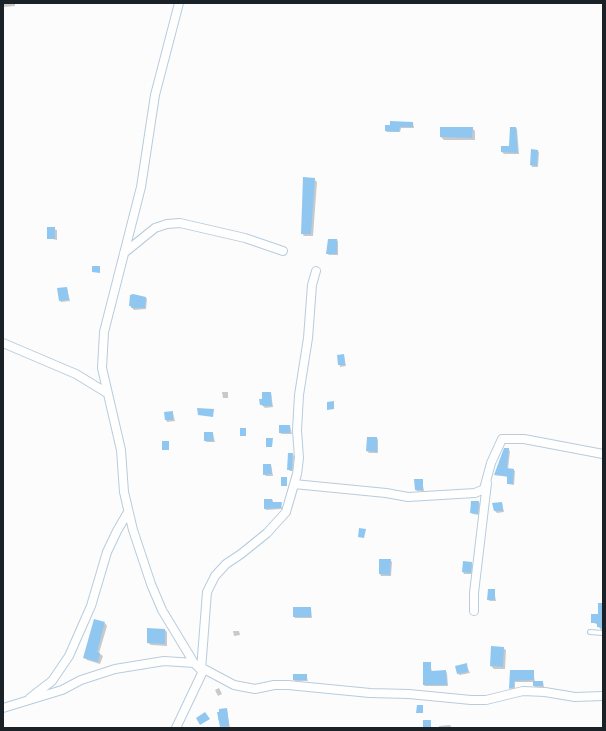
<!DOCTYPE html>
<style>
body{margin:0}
#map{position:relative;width:606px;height:731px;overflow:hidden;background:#fcfcfc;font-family:"Alegreya Sans",sans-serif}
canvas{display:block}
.frame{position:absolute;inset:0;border:4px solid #1a2228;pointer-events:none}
</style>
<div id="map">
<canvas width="606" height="731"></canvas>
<div class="frame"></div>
</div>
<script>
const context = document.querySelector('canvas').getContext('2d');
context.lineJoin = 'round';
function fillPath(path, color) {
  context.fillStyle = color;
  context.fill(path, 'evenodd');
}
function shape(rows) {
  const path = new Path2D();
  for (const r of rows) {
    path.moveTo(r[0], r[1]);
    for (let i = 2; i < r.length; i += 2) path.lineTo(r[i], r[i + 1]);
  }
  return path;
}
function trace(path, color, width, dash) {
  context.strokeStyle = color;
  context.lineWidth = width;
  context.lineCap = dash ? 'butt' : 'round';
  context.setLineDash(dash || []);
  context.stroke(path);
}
const shadow = shape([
 [3,3,15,3,15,6,4,7],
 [391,122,413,123,414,128,401,128,400,132,387,132,386,131,391,126],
 [472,128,475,131,475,140,444,140,441,137],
 [516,128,517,129,519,154,504,154,502,152,510,147],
 [538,151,539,152,538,167,532,167,531,165],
 [314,179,317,182,313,236,304,236,302,233],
 [48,228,57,230,57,240,48,238],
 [336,240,338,241,338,255,329,255,327,253],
 [67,288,70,301,61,302,60,300],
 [146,298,147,299,146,309,134,310,130,306],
 [344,355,346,366,340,367,338,356],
 [222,392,228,392,228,398,223,398],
 [271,393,273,407,265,408,261,404],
 [173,413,175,421,167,422,166,420],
 [290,426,292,434,282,434,280,433],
 [213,433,215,442,207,442,205,441],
 [377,438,378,440,378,453,369,453,367,451],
 [508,449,510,451,508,469,515,471,514,485,508,484,508,477,495,475],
 [293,454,294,456,293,471,290,471,288,469],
 [271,465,273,476,266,476,264,474],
 [422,480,424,491,417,491,416,490],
 [272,500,273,503,281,503,282,509,266,510,265,508],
 [479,502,480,504,479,515,473,514,471,513],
 [502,503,504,512,497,513,495,511],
 [390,560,392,562,391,576,381,576,380,574],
 [471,563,473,564,472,574,464,574,463,572],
 [494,590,496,601,490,601,488,600],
 [311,608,312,618,295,618,294,616],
 [603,614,603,630,601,630,598,625,592,622],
 [105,623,107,626,99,653,103,656,100,664,87,660,84,657],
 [165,630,167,632,167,646,151,645,148,643],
 [233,631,239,631,240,635,234,636],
 [503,648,506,650,505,669,494,669,491,666],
 [430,663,432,672,445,671,447,673,448,686,425,686,424,685],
 [466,664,470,673,460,675,458,674],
 [511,671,533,671,535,682,543,682,544,687,535,687,534,682,515,682,515,689,511,690],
 [306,675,308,681,295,681,294,680],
 [219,688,222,694,218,696,215,690],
 [227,709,230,728,224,728,218,719,218,713],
 [450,725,452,728,439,728,439,726]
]);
const building = shape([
 [390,121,413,122,413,127,400,127,399,132,385,131,385,125,390,125],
 [440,127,473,127,472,138,440,137],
 [510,127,516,127,518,153,501,152,501,146,509,146],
 [531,149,538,150,537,166,530,165],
 [303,177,315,178,311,234,301,234],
 [47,227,55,227,55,239,47,239],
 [328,239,337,239,337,254,326,254],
 [92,266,100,266,100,273,92,272],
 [67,287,69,300,59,301,57,288],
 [133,294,146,297,145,308,131,308,132,306,129,306,130,295],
 [344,354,345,365,338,365,337,355],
 [262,392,271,392,272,406,263,406,262,405,260,405,259,399,262,399],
 [334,401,334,409,327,410,327,402],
 [197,408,214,409,213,417,198,415],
 [173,411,173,420,165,420,164,412],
 [279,425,290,425,290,433,279,433],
 [240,428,246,428,246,436,240,436],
 [204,432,213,432,213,441,204,441],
 [367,437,377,437,377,452,366,451],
 [266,438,273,438,272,447,266,447],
 [162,441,169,441,169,450,162,450],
 [504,448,509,448,507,468,514,469,513,484,507,484,507,476,494,475],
 [288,453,293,453,292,470,287,470],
 [263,464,271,464,272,474,263,475],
 [281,477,287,477,287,486,281,486],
 [414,479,423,479,423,490,415,490],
 [264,499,272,499,273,502,282,502,281,508,264,509],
 [471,501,479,501,478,514,470,513],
 [502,502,503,511,494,511,492,503],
 [359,528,366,529,364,538,358,537],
 [379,559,391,559,390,575,379,574],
 [463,561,472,562,471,573,462,572],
 [488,589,495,589,495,600,487,600],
 [598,603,603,603,603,628,597,627,597,623,591,623,591,614,598,614],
 [293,607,311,607,311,617,293,617],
 [94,619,105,622,97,652,100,653,98,662,83,658],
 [147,628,165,629,165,644,147,643],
 [491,646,504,647,503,667,490,666],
 [423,662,431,662,431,671,446,670,447,685,423,685],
 [467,663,468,672,457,674,455,666],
 [510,670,534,670,534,680,514,681,514,687,509,689],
 [293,674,307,674,307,680,293,680],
 [533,681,543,681,543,686,533,686],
 [417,705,423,705,423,713,416,713],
 [227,708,229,726,220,727,217,712,219,712,219,709],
 [205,712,210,719,200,725,196,718],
 [423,720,431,720,431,727,423,727]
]);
const service = shape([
 [590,632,603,633]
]);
const minor = shape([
 [179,3,155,95,141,187,104,332,102,368,121,450,124,492,133,530,151,584,162,610,194,663],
 [124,253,155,228,167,224,180,223,245,238,283,251],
 [3,343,76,374,107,393],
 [294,484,386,493,408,497,475,493,484,489,491,463,502,439,524,439,603,454],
 [474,611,474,593,487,483],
 [201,670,207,592,215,576,226,564,241,554,267,533,286,512,297,474,299,458,297,430,299,395,308,338,312,285,316,271],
 [30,698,52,681,69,656,91,606,107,552,117,531,128,512],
 [3,708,62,690,81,680,115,669,164,661,194,663,201,670,204,669,234,685,255,689,274,685,288,685,370,693,409,694,471,700,486,700,523,691,545,692,575,697,603,696],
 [176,728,204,669]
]);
fillPath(shadow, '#0003');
fillPath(building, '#90c7f1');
trace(service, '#b7ccdd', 6);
trace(minor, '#b7ccdd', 10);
trace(service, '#fff', 4);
trace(minor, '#fff', 8);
</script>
